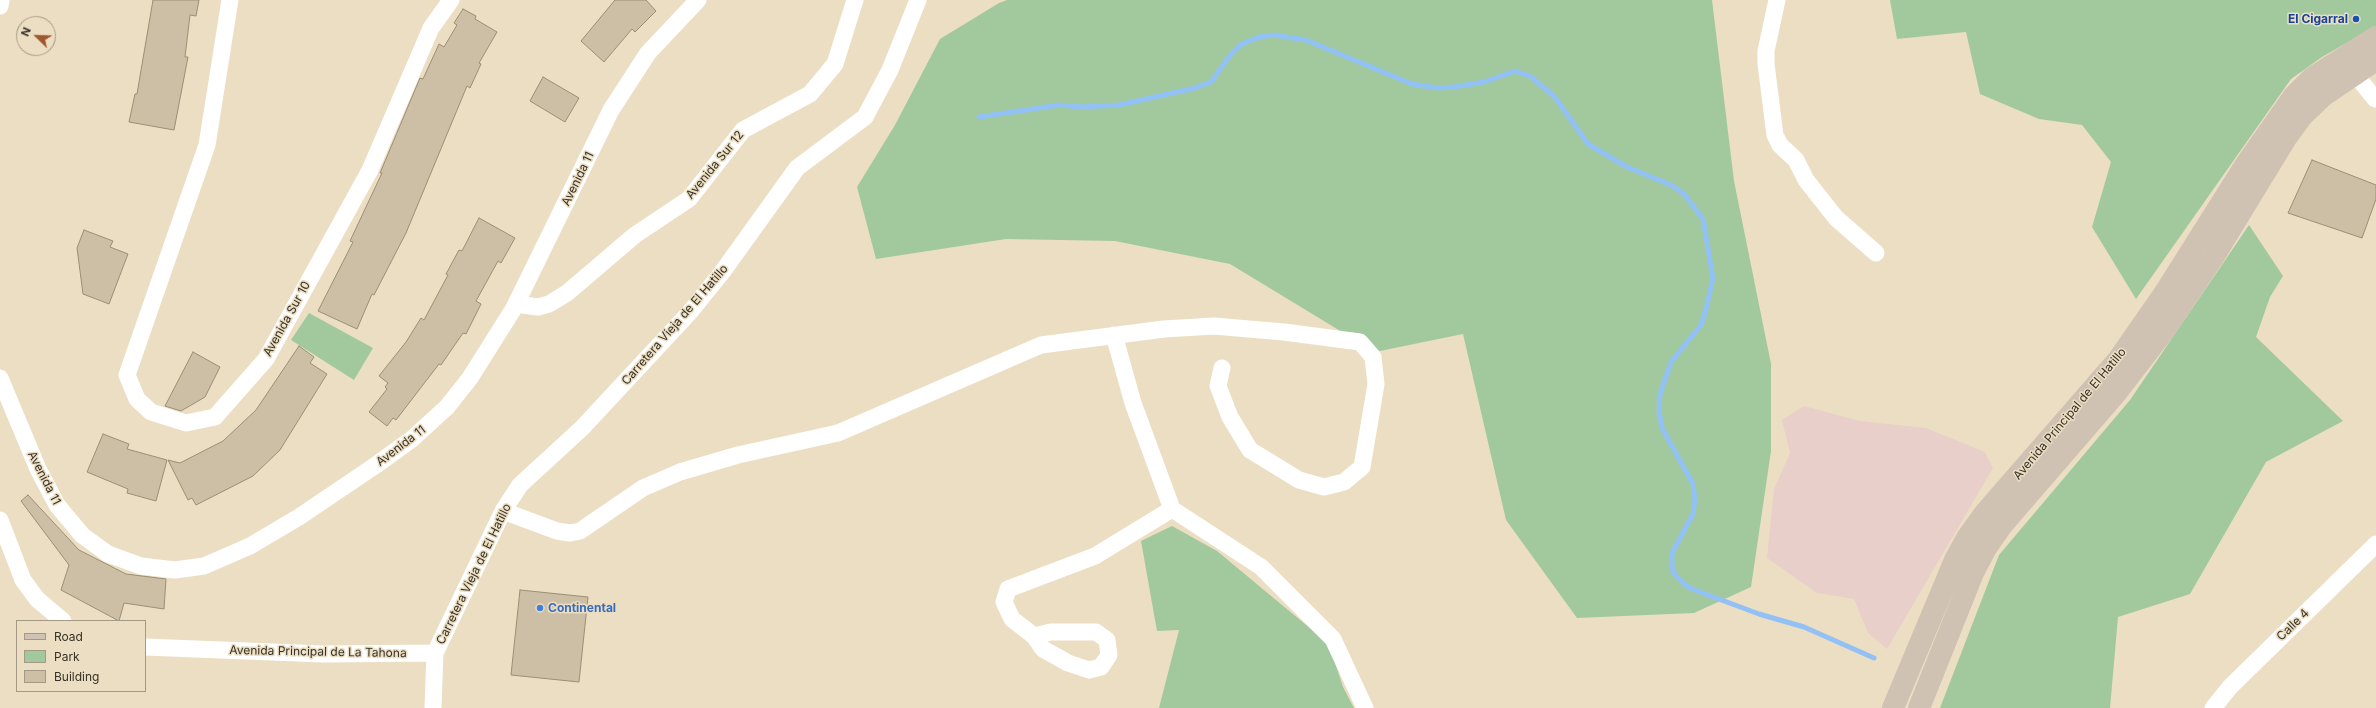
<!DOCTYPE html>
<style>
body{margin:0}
#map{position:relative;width:2376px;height:708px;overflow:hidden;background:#ecdec2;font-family:Inter,sans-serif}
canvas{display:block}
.legend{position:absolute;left:16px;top:620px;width:130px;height:72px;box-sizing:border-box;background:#ecdec2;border:1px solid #a39984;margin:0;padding:5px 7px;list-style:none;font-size:12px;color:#363126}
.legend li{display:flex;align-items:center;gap:8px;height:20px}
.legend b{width:20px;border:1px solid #a39984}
.north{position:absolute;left:16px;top:16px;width:40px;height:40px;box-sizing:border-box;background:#ecdec2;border:1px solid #a39984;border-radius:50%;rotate:293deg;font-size:11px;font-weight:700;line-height:16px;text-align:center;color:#363126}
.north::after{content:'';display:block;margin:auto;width:14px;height:18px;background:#9d582d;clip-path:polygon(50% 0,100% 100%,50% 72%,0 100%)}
</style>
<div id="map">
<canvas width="2376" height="708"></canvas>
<ul class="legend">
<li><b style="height:5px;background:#d0c2b3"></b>Road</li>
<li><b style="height:11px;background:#a2c99e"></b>Park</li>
<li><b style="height:11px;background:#cdbfa5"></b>Building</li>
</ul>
<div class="north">N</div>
</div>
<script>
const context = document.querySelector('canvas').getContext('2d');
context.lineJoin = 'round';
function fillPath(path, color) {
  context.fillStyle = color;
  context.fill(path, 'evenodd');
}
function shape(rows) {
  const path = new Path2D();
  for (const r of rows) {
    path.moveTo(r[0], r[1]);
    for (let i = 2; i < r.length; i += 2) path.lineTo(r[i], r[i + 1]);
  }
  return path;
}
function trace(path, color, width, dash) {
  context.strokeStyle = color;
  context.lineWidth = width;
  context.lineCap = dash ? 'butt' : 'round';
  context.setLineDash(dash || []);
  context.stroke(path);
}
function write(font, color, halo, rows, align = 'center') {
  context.font = font + ' Inter,sans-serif';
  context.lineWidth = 3;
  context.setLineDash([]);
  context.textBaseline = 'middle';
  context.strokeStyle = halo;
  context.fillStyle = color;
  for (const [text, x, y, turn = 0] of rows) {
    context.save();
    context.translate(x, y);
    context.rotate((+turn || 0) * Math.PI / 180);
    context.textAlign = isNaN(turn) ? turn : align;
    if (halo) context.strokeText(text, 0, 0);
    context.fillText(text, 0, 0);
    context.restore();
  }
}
const industrial = shape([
 [1804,406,1860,421,1926,428,1985,452,1993,468,1887,649,1868,633,1854,599,1817,593,1767,558,1774,489,1790,453,1782,420]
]);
const green = shape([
 [1007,0,1712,0,1734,181,1771,364,1771,451,1751,587,1694,613,1577,618,1506,520,1463,334,1375,352,1230,264,1115,241,1006,239,876,259,857,187,895,125,940,39,999,3],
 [1890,0,2376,0,2376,26,2322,57,2291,79,2136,299,2092,227,2111,162,2082,125,2039,119,1980,94,1966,32,1897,39],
 [2249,225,2283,276,2270,297,2256,337,2343,421,2266,462,2190,594,2118,617,2110,708,1940,708,1999,555,2130,400],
 [309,313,373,348,354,380,291,340],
 [1172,526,1217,551,1329,644,1343,687,1354,708,1159,708,1179,630,1157,631,1141,541]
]);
const stream = shape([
 [979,117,1059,105,1082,107,1119,105,1195,88,1211,82,1231,54,1242,44,1259,37,1274,35,1306,40,1412,84,1438,88,1453,87,1484,82,1515,71,1530,76,1554,96,1588,144,1627,167,1671,185,1684,194,1703,219,1713,278,1706,309,1701,325,1671,362,1660,394,1659,412,1662,428,1693,484,1695,499,1693,514,1672,553,1672,569,1676,576,1688,587,1700,592,1759,614,1804,627,1874,658]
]);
const building = shape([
 [153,0,199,0,196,16,190,15,185,57,188,57,174,130,129,122,135,94,137,94,153,0],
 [615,0,646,0,656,11,635,32,632,29,604,62,581,41,615,0],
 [463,9,476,16,475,19,497,32,479,63,481,64,470,88,467,86,406,233,374,295,372,294,357,329,318,311,353,242,350,241,382,173,380,173,420,78,423,79,439,44,444,47,457,25,454,23,463,9],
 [543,77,579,98,565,122,530,101,543,77],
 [2312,160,2376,185,2376,199,2362,238,2288,213,2312,160],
 [479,218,515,238,501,263,498,261,476,301,481,304,466,334,463,333,441,365,439,364,396,420,393,418,387,426,369,412,387,389,385,387,388,383,379,376,406,342,421,318,424,320,448,275,446,274,459,250,462,251,479,218],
 [84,230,113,241,110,247,128,254,109,304,83,294,77,248,84,230],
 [299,346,314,357,310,363,327,374,280,450,253,476,196,505,192,498,188,500,168,460,180,463,223,441,256,410,299,346],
 [193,352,220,367,205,397,181,411,165,406,193,352],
 [103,434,129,444,127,449,167,460,156,501,127,493,128,489,87,472,103,434],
 [28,495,79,550,126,574,166,579,164,609,124,603,119,621,61,590,69,565,21,501,28,495],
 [520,590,588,597,579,682,511,675,520,590]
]);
const minor = shape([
 [230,0,207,145,127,375,137,399,151,412,186,423,215,417,266,359,370,170,431,28,451,0],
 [1777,0,1766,51,1766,64,1775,135,1780,145,1796,160,1806,180,1836,218,1876,253],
 [0,6,1,0],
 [2355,74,2375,99],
 [516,304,538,307,549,304,567,293,635,235,689,199,743,130,810,94,835,64,855,0],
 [1114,335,1133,403,1172,509,1261,567,1333,639,1365,708],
 [0,378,38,469,57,505,82,535,108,554,141,566,175,570,204,566,250,546,299,517,376,465,412,439,447,407,470,378,514,308,611,110,648,53,698,0],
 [503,511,557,531,570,533,580,531,643,488,680,472,738,455,838,433,1041,345,1164,329,1214,326,1284,332,1360,342,1373,357,1376,384,1362,467,1344,482,1324,487,1299,480,1250,450,1230,417,1218,386,1222,368],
 [0,520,23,580,37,599,63,621],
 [1034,636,1051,632,1096,632,1107,640,1109,655,1101,667,1089,670,1068,663,1043,649,1034,636,1012,619,1004,602,1008,589,1095,556,1172,509],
 [145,647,323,654,435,653],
 [433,708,435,653,503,511,520,485,582,428,690,312,723,271,797,168,865,117,890,70,918,0],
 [2213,708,2230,687,2376,544]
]);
const secondary = shape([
 [1893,708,1955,560,1967,538,1985,513,2118,360,2164,294,2246,164,2294,96,2312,78,2376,37],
 [1919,708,1973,573,1986,548,2002,525,2116,393,2166,328,2214,256,2286,138,2302,116,2323,96,2376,60]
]);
const markers = [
 [2356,19,4,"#1a4fb4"],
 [540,608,4,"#3f7fe0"]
];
const transitNames = [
 ["El Cigarral",2348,19]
];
const streetNames = [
 ["Avenida Sur 12",715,165,-51],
 ["Avenida 11",578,179,-64],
 ["Avenida Sur 10",287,319,-61],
 ["Carretera Vieja de El Hatillo",675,325,-49],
 ["Avenida Principal de El Hatillo",2070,414,-50],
 ["Avenida 11",401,446,-37],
 ["Avenida 11",44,478,63],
 ["Carretera Vieja de El Hatillo",474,574,-64],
 ["Calle 4",2293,625,-44],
 ["Avenida Principal de La Tahona",318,652,1]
];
const shopNames = [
 ["Continental",548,608]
];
fillPath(industrial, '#e8cfc9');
fillPath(green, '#a2c99e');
trace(stream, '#92c1f6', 5);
fillPath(building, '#cdbfa5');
trace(building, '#9b8e74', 1);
trace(minor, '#fff', 17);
trace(secondary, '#d0c2b3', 22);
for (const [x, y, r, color] of markers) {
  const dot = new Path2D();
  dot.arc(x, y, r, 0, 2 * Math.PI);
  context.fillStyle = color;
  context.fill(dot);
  trace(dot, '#ecdec2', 1.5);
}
write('bold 12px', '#164399', '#ecdec2', transitNames, 'right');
write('12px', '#363126', '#ecdec2', streetNames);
write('bold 12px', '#366cbe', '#ecdec2', shopNames, 'left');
</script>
